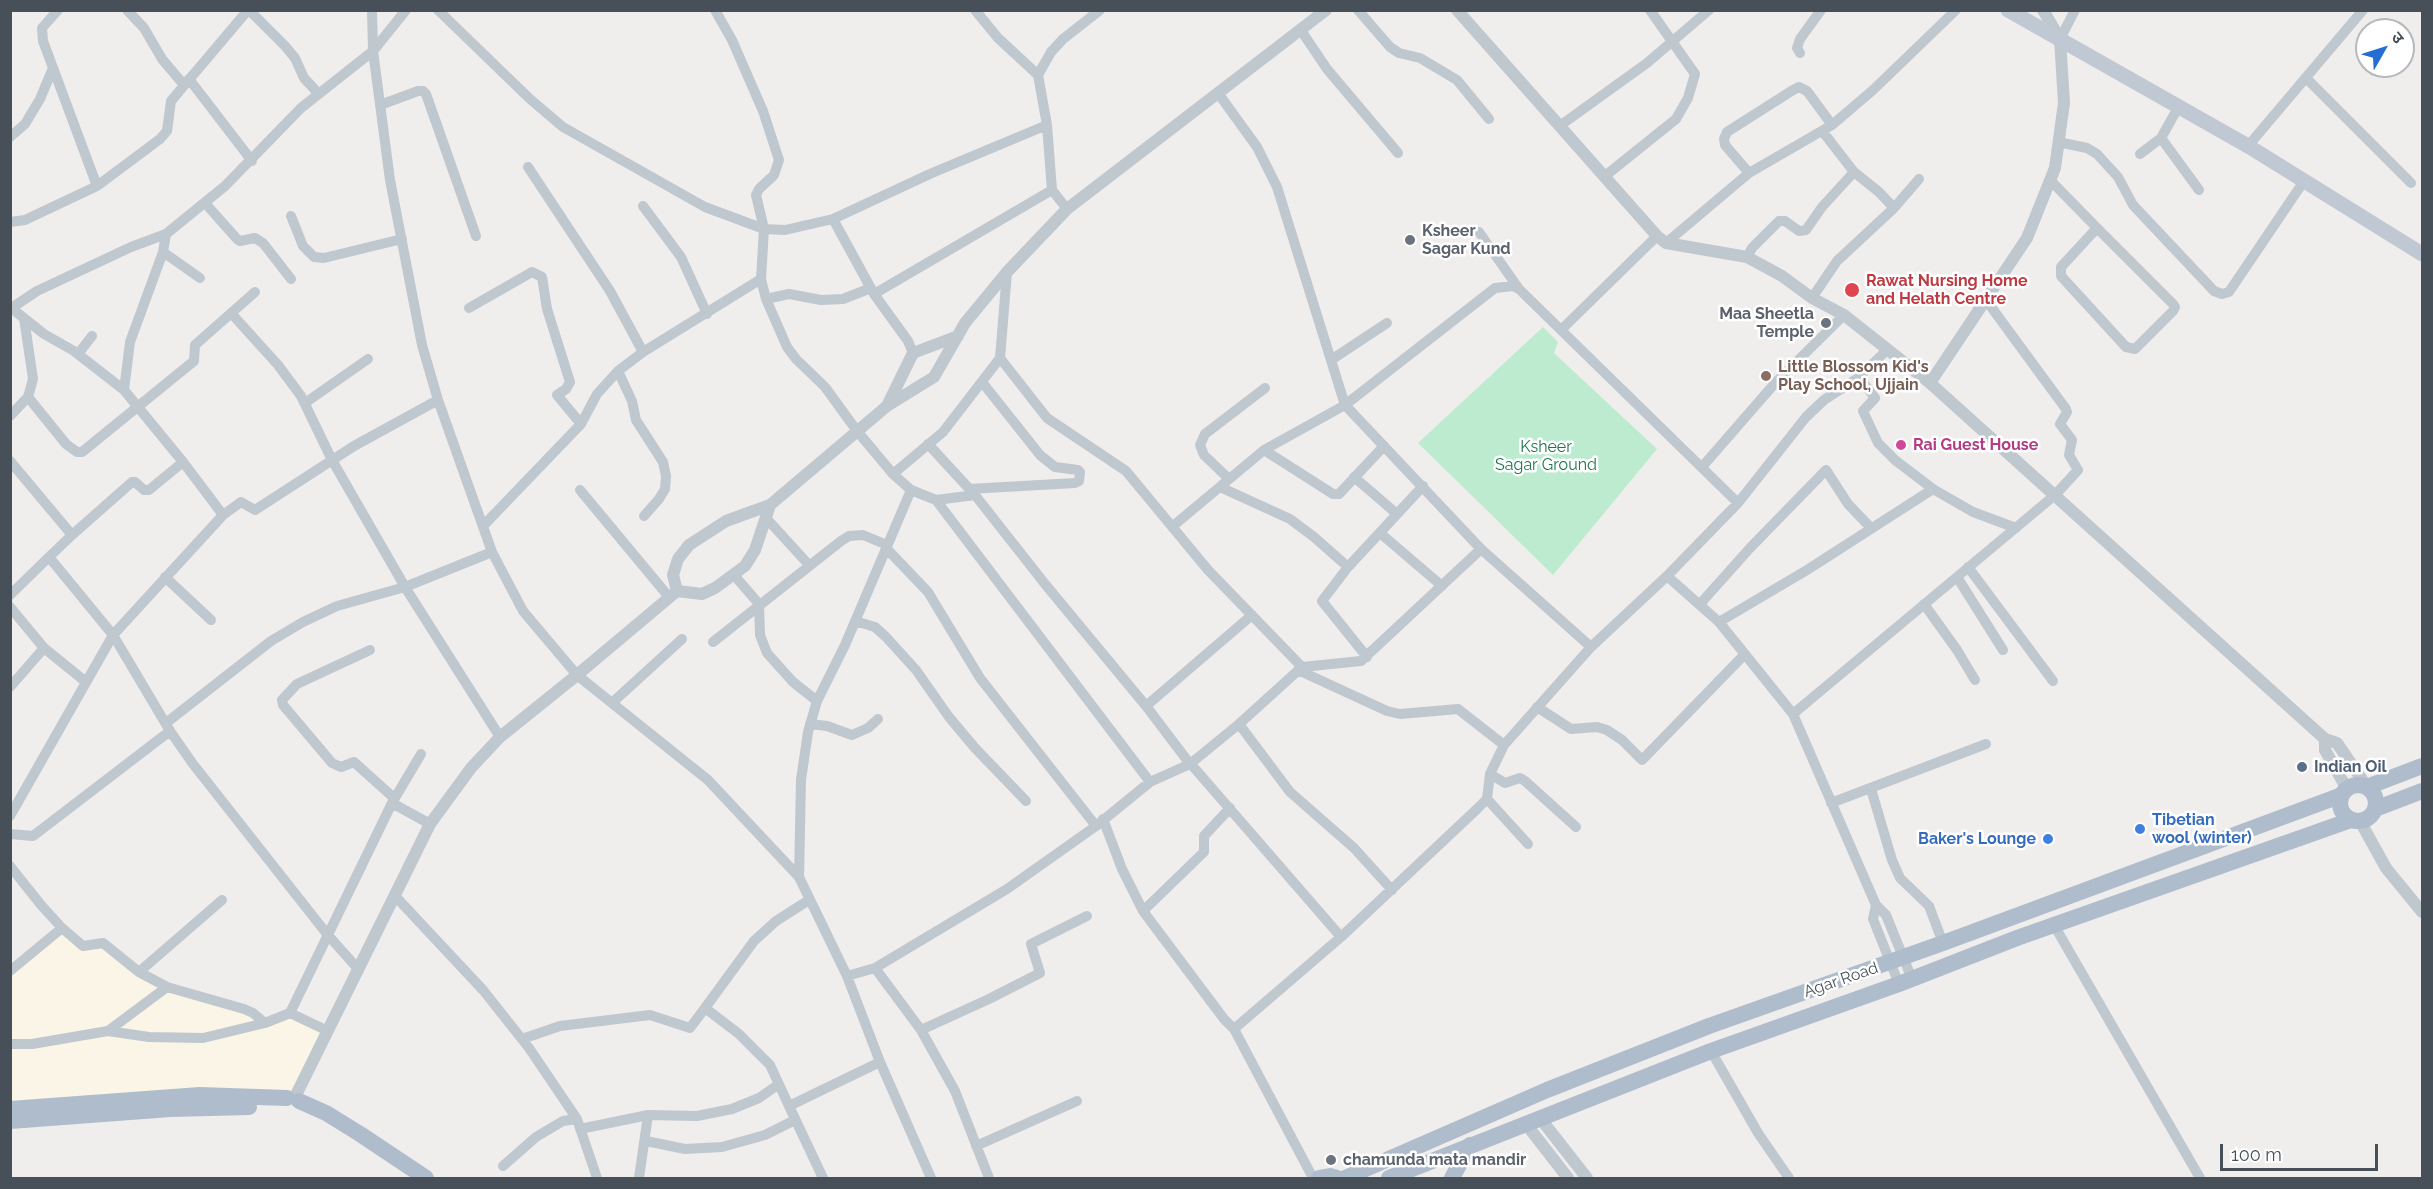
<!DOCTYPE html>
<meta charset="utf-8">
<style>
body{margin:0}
#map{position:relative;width:2433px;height:1189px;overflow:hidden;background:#f0eded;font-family:Raleway,"Noto Sans Devanagari",sans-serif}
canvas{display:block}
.frame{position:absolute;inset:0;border:12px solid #475059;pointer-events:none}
.north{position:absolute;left:2355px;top:18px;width:60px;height:60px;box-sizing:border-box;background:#fff;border:2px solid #b5b9bd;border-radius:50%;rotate:51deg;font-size:16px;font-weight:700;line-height:24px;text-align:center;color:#475059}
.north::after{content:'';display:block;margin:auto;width:21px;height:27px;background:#246dd3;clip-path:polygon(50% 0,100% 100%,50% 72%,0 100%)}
.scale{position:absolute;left:2220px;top:1144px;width:158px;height:27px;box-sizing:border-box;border:3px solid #475059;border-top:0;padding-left:8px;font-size:18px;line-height:21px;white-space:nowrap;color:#475059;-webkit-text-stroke:4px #fff;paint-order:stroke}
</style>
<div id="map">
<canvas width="2433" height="1189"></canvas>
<div class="frame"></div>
<div class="north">उ</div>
<div class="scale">100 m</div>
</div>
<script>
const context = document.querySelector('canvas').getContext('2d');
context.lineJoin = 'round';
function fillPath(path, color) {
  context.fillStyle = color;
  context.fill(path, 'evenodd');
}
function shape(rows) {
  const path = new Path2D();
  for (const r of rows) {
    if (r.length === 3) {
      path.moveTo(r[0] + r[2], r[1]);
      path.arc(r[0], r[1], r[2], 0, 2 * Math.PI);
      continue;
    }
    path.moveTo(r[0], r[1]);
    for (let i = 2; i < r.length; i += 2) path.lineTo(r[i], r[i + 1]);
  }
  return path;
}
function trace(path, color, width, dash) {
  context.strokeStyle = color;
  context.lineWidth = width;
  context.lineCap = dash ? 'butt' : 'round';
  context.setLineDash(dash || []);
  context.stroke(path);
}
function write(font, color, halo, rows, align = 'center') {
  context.font = font + ' Raleway,sans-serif';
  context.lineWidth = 5;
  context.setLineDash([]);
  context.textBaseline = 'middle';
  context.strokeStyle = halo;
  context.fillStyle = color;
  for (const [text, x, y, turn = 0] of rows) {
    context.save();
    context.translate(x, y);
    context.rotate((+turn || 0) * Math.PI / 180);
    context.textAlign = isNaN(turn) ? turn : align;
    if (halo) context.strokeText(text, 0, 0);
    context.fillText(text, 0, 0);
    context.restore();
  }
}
const commercial = shape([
 [62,928,83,946,98,943,167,987,244,1009,265,1023,290,1013,328,1031,295,1097,11,1109,11,971]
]);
const green = shape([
 [1543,327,1558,342,1554,353,1657,449,1553,575,1418,443]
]);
const minor = shape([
 [58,10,42,28,43,41,97,186],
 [127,10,144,28,162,59,184,85],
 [249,10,285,46,295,58,304,78,318,93],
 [372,10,373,51,390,180,422,345,438,400,492,552,523,611,577,675,708,780,799,877,847,976,880,1062,931,1178],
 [438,10,530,99,563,127,705,207,764,229,785,230,833,219,932,173,1047,125,1038,75,1051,52,1063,39,1100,10],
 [975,10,998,38,1038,75],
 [1358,10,1390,47,1399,53,1420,58,1457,80,1489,119],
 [1300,29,1327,69,1398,153],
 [2060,39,2075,10],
 [1800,53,1797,48,1800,39,1821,10],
 [2306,78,2411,183],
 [189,79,252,161],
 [380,105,418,91,423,91,426,94,476,236],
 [1047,125,1052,190,1067,209],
 [1561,125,1647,63,1709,10],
 [10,137,25,124,40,99,53,68],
 [2161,138,2199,190],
 [2058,142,2087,148,2097,154,2118,177,2133,205,2214,291,2222,294,2229,292,2304,181],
 [2248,146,2363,10],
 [2140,154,2161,138,2179,106],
 [528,167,610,291,643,352],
 [1749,173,1725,145,1724,139,1727,132,1793,90,1799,87,1807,91,1832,125],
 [1605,176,1676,119,1688,98,1695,74,1650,10],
 [2050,180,2097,228,2173,304,2175,307,2173,311,2135,349,2126,347,2061,276,2061,267,2097,228],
 [205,203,237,239,240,241,255,238,263,243,291,279],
 [643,206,681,257,707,314],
 [1894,208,1919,179],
 [291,216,303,246,314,257,324,258,402,239],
 [833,219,874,294,1052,190],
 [10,222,25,220,97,186,160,139,167,131,171,101,248,10],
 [1479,232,1519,289],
 [1666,243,1749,173,1832,125,1873,90,1956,10],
 [163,252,200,278],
 [1747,257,1752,248,1779,221,1785,221,1799,231,1806,230,1822,207,1854,172],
 [1007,272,1000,358,1047,418,1126,471,1208,570,1302,667],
 [761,279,766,299,787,347,796,359,825,387,857,431,893,474,911,490,845,645,817,701,808,732,801,780,799,877],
 [874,294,908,341,913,353],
 [1812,298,1837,261,1894,208,1879,192,1854,172,1823,132],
 [766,299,789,294,821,300,843,299,871,288],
 [10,307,44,334,74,351,124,390,183,462,223,515],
 [469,308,532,272,542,277,547,309,570,382,566,389,557,395,581,424],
 [10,309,37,291,131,247,166,234,225,186,301,108,373,51,406,10],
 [231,313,278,365,301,396,332,460,405,587,500,737],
 [1562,329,1657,236],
 [78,354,92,336],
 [1331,360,1387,323],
 [618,371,632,401,636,420,663,462,666,476,665,489,659,499,644,516],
 [1859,377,1875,398,1863,411,1878,443,1895,460,1933,489],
 [124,390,130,342,163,252,166,234],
 [28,397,66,444,77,452,82,452,194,361,195,345,255,292],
 [305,403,368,359],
 [10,416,28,397,33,379,24,318],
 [928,444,974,494],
 [1264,450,1333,494,1339,494,1384,446],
 [10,461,72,535,49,557,113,635,170,731,193,764,327,934,359,970],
 [1702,467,1776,382,1844,315],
 [893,474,943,432,1000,358],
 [1354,477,1397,514],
 [1229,479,1204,455,1200,445,1205,434,1265,388],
 [1220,487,1290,519,1314,537,1348,567],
 [969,489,1075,483,1079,481,1080,472,1078,470,1055,467,1040,455,982,382],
 [580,490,669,597],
 [911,490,936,500,1150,782],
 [936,500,975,495,1045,584,1146,706,1190,764],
 [767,519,809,565],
 [483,526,581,424,597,394,618,371,643,352,761,279,764,229,756,195,759,189,774,175,779,160,763,111,732,40,715,10],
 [1173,526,1264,450,1345,405,1277,187,1257,147,1218,93],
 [1380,533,1442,586],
 [72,535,132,482,135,482,144,490,149,490,183,462],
 [886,548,928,592,980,678,1096,826],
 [1481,549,1345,405,1495,288,1513,286,1519,289,1738,503],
 [1968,567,2053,681],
 [734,575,759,604,760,635,767,653,793,682,817,701],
 [1667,576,1719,622,1793,714,1876,905],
 [165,577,211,620],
 [1957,577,2003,650],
 [10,595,49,557],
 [1700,604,1750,548,1826,470,1848,504,1871,528],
 [1924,604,1957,650,1975,680],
 [10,607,44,648,10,687],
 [855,621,875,627,886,637,916,670,949,717,975,748,1026,801],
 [1719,622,1807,570,1933,489,1973,512,2016,528],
 [713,642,841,541,849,536,863,535,887,545],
 [44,648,86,682],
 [370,650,297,684,282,700,283,705,332,763,341,767,354,762,394,798],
 [1367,657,1322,601,1348,567,1423,486],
 [1298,670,1387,711,1400,714,1458,709,1504,745],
 [613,702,682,639],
 [1146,706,1252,615],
 [1537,707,1571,729,1597,727,1607,730,1622,740,1642,760,1745,654],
 [1793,714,2055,495,2078,470,2069,455,2072,440,2060,424,2067,412,2066,409,1986,300],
 [166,723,271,641,303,622,337,606,405,587,492,552],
 [810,724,827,726,852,735,868,728,878,719],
 [1239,724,1290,792,1354,848,1392,890],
 [1190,763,1341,937],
 [1490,774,1505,783,1520,778,1525,781,1576,827],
 [1871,789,1892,860,1900,878,1929,906,1943,943],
 [1487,799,1528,844],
 [392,803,421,754],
 [1831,803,1986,744],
 [10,816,113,635,223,515,241,502,255,510,354,446,438,400],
 [1103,819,1122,869,1143,911,1224,1019,1234,1029],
 [10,834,33,836,170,731],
 [10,866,41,905,62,928,83,946,103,943,139,972,167,987,244,1009,253,1013,265,1023],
 [396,897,483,990,529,1048,577,1119,597,1178],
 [1143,911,1204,852,1204,836,1230,808],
 [2054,925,2200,1178],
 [875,968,921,1030,955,1091,989,1178],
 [10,971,62,928],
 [139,972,222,900],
 [847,976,875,968,1007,889,1096,826,1150,782,1190,764,1239,724,1302,667,1361,661,1481,549,1591,647],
 [1899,984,1873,919,1876,905,1886,915,1912,979],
 [290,1013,392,803,430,824],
 [921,1030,989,999,1040,973,1031,944,1087,916],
 [108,1031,167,987],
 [522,1039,560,1026,650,1015,690,1028,705,1008],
 [10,1044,32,1044,108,1031,149,1037,203,1038,265,1023,290,1013,328,1031],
 [1711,1051,1758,1133,1789,1178],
 [789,1106,770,1065,739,1034,705,1008,754,941,776,921,809,900],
 [648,1115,697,1116,732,1109,759,1098,779,1084],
 [580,1129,648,1115,639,1178],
 [646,1141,685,1149,722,1147,765,1135,795,1120],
 [976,1146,1077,1101],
 [503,1166,536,1137,563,1121,577,1119],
 [823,1178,789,1106,880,1062],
 [1313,1178,1234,1029,1341,937,1477,809,1487,799,1490,774,1504,745,1591,647,1667,576,1738,503,1806,417,1824,400,1858,378,1888,349]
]);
const tertiary = shape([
 [1457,10,1657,236,1666,243,1747,257,1782,276,1812,298,1844,315,1930,383,2325,739],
 [1930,383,2027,238,2055,168,2064,103,2060,39,2043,10],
 [887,406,913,353,958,336],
 [677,591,702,594,715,588,745,566,755,550,770,505],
 [2347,789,2325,750,2325,739,2337,743,2367,787],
 [2360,821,2386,868,2422,912],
 [295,1097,430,824,471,768,500,737,577,675,677,591,673,575,678,559,689,545,726,521,770,505,887,406,934,377,965,323,1007,272,1067,209,1326,10],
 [1540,1118,1587,1178],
 [1526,1124,1568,1178]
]);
const secondary = shape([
 [2008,10,2248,146,2422,254]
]);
const primary = shape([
 [2358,803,18],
 [2367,787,2422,766],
 [2375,809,2422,791],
 [299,1101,326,1113,360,1134,426,1178],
 [10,1109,200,1095,287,1098],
 [10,1121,170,1109,249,1107],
 [1319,1178,1330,1176,1337,1178],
 [1345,1178,1547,1090,1709,1026,1943,943,2342,795],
 [1389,1178,1711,1051,1899,984,2017,938,2351,820],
 [1452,1178,1470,1145]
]);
const markers = [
 [1410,240,6,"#6b7280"],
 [1852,290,8,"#e0444e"],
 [1826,323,6,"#6b7280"],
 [1766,376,6,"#8d6e63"],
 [1901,445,6,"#d1479c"],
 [2302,767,6,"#5c6f8a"],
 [2140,829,6,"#3f7fe0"],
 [2048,839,6,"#3f7fe0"],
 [1331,1160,6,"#6b7280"]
];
const worshipNames = [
 ["Ksheer",1422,231],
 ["Sagar Kund",1422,249],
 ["Maa Sheetla",1814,314,"right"],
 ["Temple",1814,332,"right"],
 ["chamunda mata mandir",1343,1160]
];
const healthNames = [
 ["Rawat Nursing Home",1866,281],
 ["and Helath Centre",1866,299]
];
const educationNames = [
 ["Little Blossom Kid's",1778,367],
 ["Play School, Ujjain",1778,385]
];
const hotelNames = [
 ["Rai Guest House",1913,445]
];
const parkNames = [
 ["Ksheer",1546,447],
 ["Sagar Ground",1546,465]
];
const serviceNames = [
 ["Indian Oil",2314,767]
];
const shopNames = [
 ["Tibetian",2152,820],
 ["wool (winter)",2152,838],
 ["Baker's Lounge",2036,839,"right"]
];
const streetNames = [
 ["Agar Road",1841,980,-19]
];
fillPath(commercial, '#faf5e6');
fillPath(green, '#bdebd0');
trace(minor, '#bfc7cf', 10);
trace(tertiary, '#bfc7cf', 12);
trace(secondary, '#bfc8d3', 15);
trace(primary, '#aebccb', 16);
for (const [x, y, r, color] of markers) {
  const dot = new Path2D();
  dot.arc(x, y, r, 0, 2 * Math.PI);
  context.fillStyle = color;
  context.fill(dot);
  trace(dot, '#fff', 2);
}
write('bold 16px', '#5b616d', '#fff', worshipNames, 'left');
write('bold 16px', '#be3a42', '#fff', healthNames, 'left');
write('bold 16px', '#785e54', '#fff', educationNames, 'left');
write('bold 16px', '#b23c85', '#fff', hotelNames, 'left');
write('16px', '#1c764b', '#fff', parkNames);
write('bold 16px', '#4e5e75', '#fff', serviceNames, 'left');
write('bold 16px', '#366cbe', '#fff', shopNames, 'left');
write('16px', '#475059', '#fff', streetNames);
</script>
